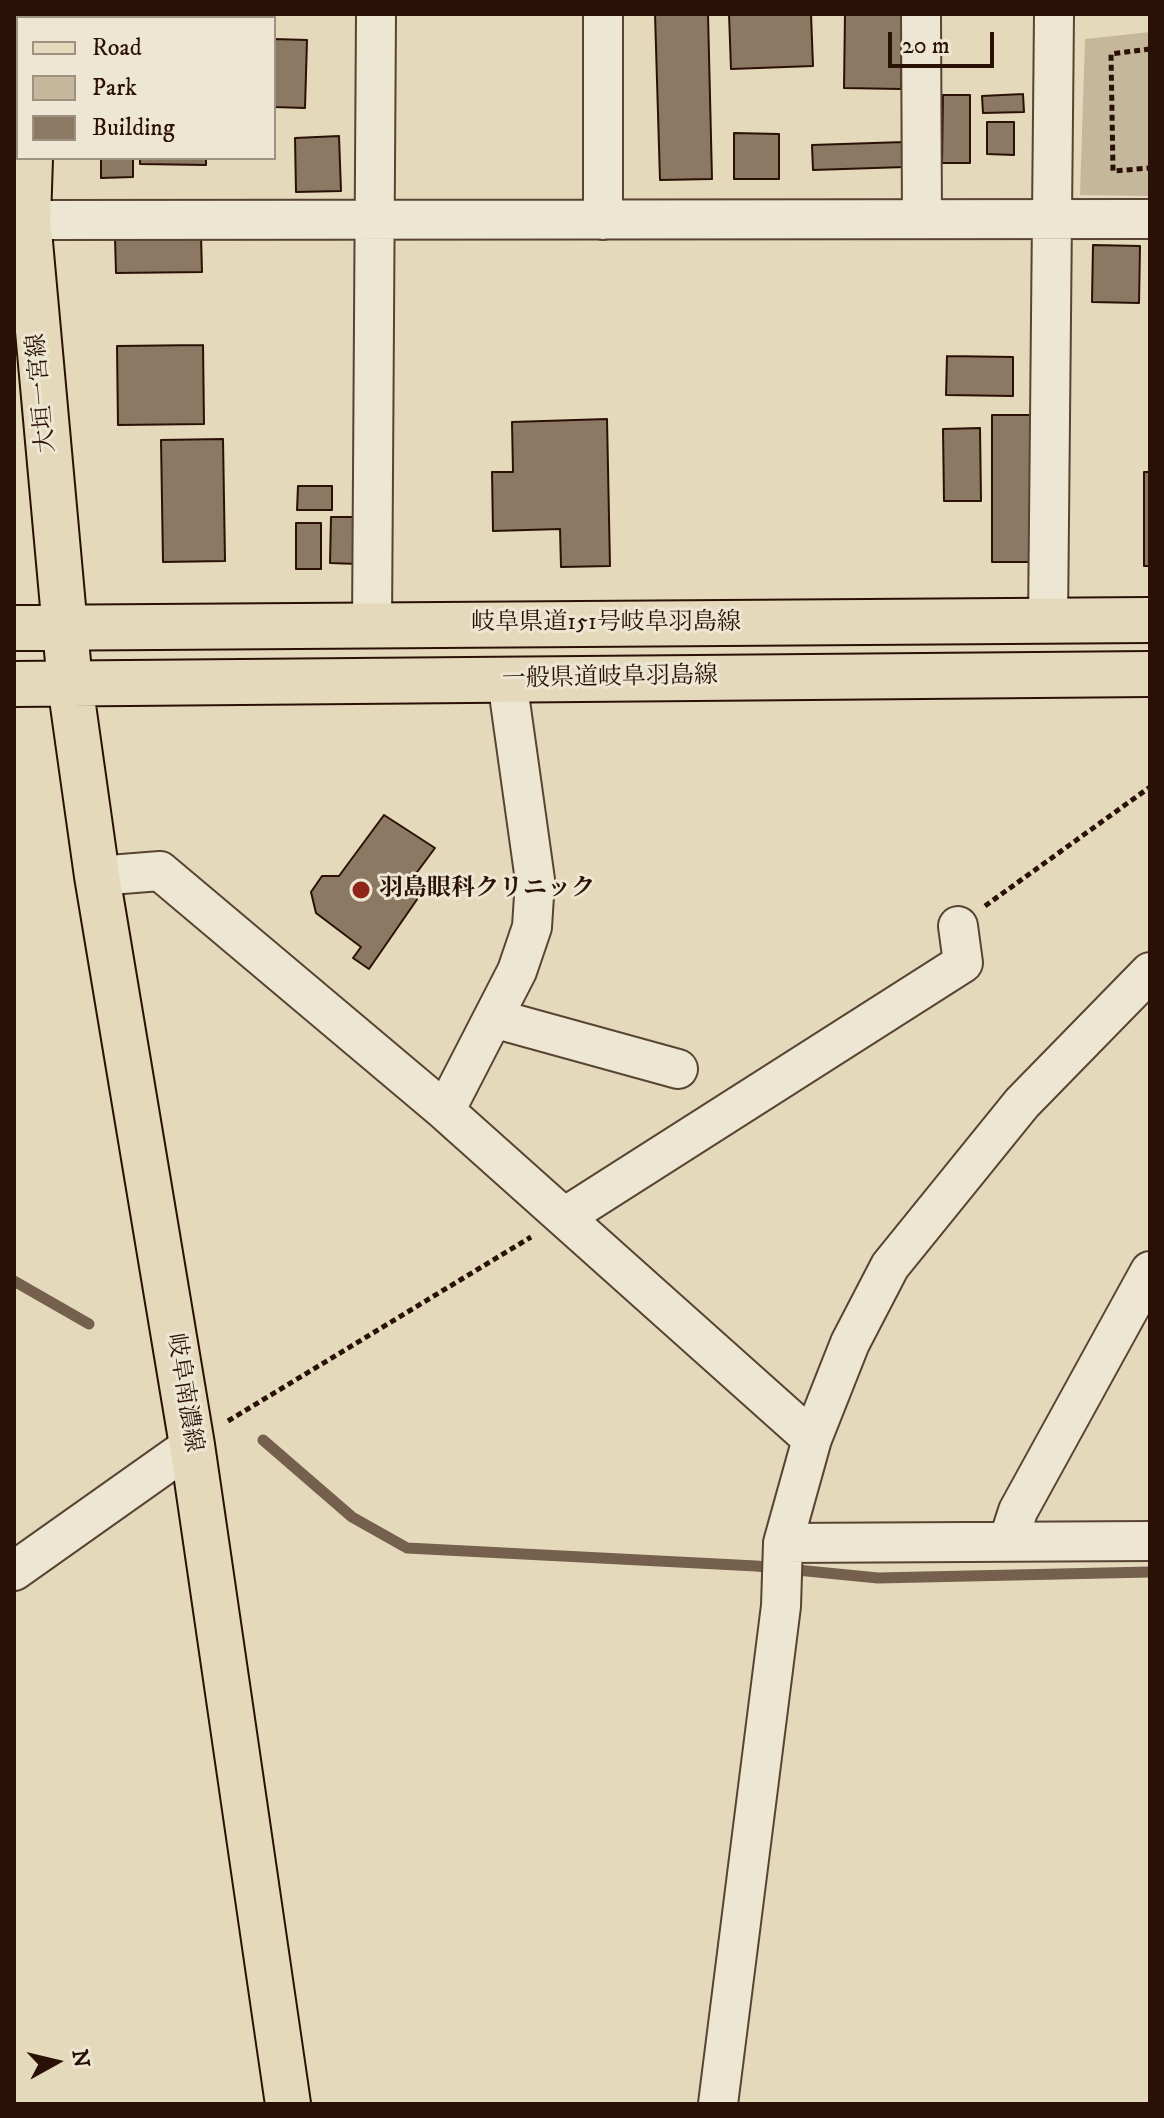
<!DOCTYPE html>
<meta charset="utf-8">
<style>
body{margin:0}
#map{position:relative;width:1164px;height:2118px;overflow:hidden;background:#e4d9bb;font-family:"IM FELL DW Pica",serif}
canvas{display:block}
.frame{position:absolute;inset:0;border:16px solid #2b1105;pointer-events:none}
.legend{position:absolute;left:16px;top:16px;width:260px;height:144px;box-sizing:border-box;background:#ede6d3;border:2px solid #9f9181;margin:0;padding:10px 14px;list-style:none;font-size:24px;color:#2b1105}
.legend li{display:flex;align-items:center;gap:16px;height:40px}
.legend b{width:40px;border:2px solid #9f9181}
.north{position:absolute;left:16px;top:2022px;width:80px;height:80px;-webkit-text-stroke:6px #ede6d3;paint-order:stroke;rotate:82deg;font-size:22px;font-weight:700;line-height:32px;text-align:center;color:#2b1105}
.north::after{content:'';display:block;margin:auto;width:28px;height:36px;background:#2b1105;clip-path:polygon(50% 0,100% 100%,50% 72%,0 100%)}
.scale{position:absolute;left:888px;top:32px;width:106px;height:36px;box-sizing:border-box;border:4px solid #2b1105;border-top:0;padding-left:10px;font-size:24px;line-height:28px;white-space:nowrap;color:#2b1105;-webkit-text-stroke:6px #ede6d3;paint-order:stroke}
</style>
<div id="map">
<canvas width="1164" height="2118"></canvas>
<div class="frame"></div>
<ul class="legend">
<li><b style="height:10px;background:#e4d9bb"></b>Road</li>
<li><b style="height:22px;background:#c5b79c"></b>Park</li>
<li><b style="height:22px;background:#8b7964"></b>Building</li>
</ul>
<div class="north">N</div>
<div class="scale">20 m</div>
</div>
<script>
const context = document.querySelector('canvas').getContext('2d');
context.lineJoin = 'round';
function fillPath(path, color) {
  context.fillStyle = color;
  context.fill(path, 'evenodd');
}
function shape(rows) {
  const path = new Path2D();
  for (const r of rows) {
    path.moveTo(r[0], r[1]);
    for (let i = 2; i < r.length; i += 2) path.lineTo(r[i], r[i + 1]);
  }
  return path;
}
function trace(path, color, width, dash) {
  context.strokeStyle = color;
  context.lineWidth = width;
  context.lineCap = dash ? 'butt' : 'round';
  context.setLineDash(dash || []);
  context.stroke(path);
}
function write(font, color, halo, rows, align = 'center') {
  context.font = font + ' "IM FELL DW Pica","Noto Serif JP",serif';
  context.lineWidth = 6;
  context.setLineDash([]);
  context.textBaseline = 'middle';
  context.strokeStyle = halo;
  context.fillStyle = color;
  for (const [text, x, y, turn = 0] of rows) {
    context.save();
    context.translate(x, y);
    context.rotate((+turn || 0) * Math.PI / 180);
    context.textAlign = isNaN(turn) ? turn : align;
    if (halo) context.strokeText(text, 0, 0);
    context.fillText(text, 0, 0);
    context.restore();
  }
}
const green = shape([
 [1150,32,1150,196,1080,195,1085,39]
]);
const stream = shape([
 [14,1281,89,1324],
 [263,1440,352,1517,407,1548,756,1566,878,1578,1150,1572]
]);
const building = shape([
 [655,14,708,14,712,179,660,180,655,14],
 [729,14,811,14,813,66,731,69,729,14],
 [845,14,902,14,901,89,844,88,845,14],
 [274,39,307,40,305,108,274,107,274,39],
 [1023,94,1024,112,983,113,982,96,1023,94],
 [943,95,970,95,970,163,942,163,943,95],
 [987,122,1014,122,1014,155,987,154,987,122],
 [734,133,779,134,779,179,734,179,734,133],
 [339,136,341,191,296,192,295,138,339,136],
 [904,142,905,167,813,170,812,145,904,142],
 [101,158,133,158,133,177,101,178,101,158],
 [140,158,206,158,206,165,140,164,140,158],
 [201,236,202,272,116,273,115,238,201,236],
 [1093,245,1140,246,1139,303,1092,302,1093,245],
 [203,345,204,424,118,425,117,346,203,345],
 [947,356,1013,357,1013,396,946,395,947,356],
 [992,415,1033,415,1034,562,992,562,992,415],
 [607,419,610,566,561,567,560,529,493,531,492,472,513,472,512,422,607,419],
 [980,428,981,501,944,501,943,429,980,428],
 [223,439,225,561,163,562,161,440,223,439],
 [1144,472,1150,472,1150,566,1144,566,1144,472],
 [298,486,332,486,332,510,297,510,298,486],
 [331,517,358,517,358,564,330,563,331,517],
 [296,523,321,523,321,569,296,569,296,523],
 [384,815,435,848,406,887,418,898,369,969,353,958,361,947,316,913,311,892,322,876,339,876,384,815]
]);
const path = shape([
 [1150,49,1111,54,1113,171,1150,168],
 [985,906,1150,787],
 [228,1421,531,1237]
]);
const minor = shape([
 [921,14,922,219],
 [14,40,18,40],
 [28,220,1150,219],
 [603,220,603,14],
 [1048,621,1054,14],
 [372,626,376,14],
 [97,876,160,871,445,1111,812,1439],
 [493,1018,678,1069],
 [445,1111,517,971,532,927,535,880,507,680],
 [566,1216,963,963,958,926],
 [1008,1542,1018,1511,1150,1271],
 [783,1543,1150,1541],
 [14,1571,192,1445],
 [718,2104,781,1606,783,1543,812,1439,850,1343,890,1266,1022,1103,1150,972]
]);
const major = shape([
 [36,18,36,14],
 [30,158,28,220,70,684,97,876,192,1445,288,2104],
 [14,628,1150,620],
 [14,684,1150,674]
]);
const markers = [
 [361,890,10,"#8f2418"]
];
const streetNames = [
 ["大垣一宮線",43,393,-95],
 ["岐阜県道151号岐阜羽島線",606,624],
 ["一般県道岐阜羽島線",610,679,-1],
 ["岐阜南濃線",183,1393,81]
];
const poiNames = [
 ["羽島眼科クリニック",379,890]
];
fillPath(green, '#c5b79c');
trace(stream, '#74604d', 11);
fillPath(building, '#8b7964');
trace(building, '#2b1105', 2);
trace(minor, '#594332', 42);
trace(major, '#2b1105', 48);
trace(path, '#2b1105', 5, [6, 4]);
trace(minor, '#ede6d3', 38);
trace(major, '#e4d9bb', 44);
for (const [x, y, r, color] of markers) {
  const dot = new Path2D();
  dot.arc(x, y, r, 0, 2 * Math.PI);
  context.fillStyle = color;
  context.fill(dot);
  trace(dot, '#ede6d3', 3);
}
write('24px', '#2b1105', '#ede6d3', streetNames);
write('bold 24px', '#2b1105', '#ede6d3', poiNames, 'left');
</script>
